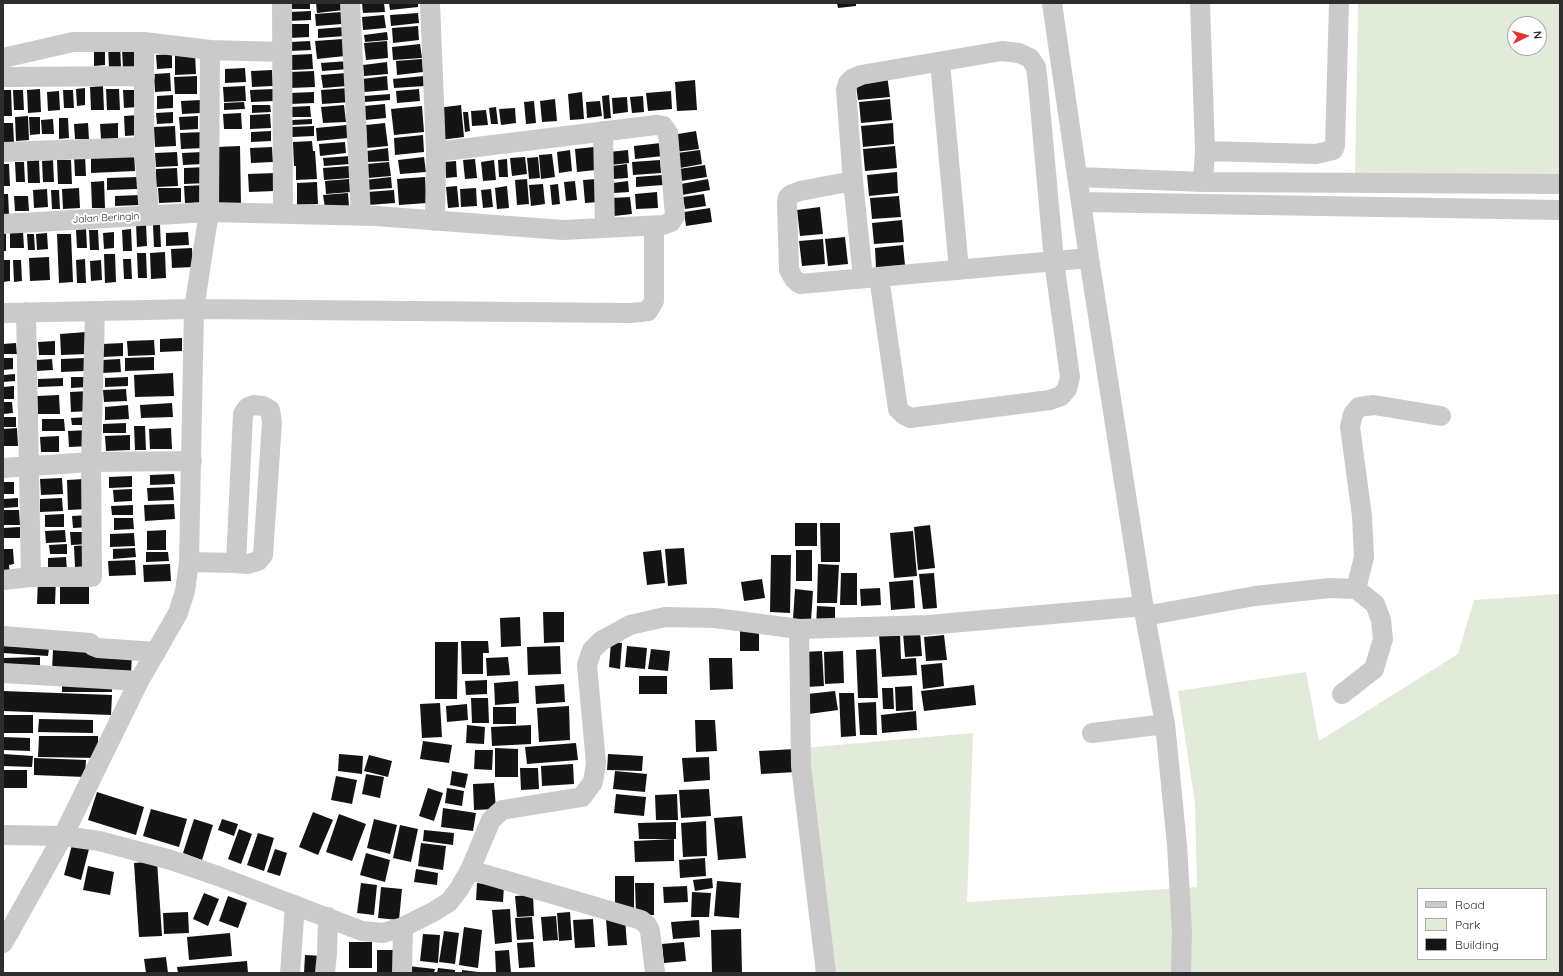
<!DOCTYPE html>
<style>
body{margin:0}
#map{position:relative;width:1563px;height:976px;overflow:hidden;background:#fff;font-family:Quicksand,sans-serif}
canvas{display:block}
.frame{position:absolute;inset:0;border:4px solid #2d2d2d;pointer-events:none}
.legend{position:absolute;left:1417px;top:888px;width:130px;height:72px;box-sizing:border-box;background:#fff;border:1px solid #ababab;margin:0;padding:5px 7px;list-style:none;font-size:12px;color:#2d2d2d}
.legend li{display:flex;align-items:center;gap:8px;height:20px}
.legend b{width:20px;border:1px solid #ababab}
.north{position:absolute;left:1507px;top:16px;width:40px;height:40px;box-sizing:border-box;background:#fff;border:1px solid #ababab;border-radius:50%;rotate:85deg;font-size:11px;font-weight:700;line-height:16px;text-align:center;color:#2d2d2d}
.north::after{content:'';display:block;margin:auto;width:14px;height:18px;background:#e13232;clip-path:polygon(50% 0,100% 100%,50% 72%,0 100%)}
</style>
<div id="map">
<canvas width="1563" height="976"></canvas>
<div class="frame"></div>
<ul class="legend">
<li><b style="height:5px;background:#cacaca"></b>Road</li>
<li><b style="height:11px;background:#e2eada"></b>Park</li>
<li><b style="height:11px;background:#141414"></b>Building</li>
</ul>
<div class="north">N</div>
</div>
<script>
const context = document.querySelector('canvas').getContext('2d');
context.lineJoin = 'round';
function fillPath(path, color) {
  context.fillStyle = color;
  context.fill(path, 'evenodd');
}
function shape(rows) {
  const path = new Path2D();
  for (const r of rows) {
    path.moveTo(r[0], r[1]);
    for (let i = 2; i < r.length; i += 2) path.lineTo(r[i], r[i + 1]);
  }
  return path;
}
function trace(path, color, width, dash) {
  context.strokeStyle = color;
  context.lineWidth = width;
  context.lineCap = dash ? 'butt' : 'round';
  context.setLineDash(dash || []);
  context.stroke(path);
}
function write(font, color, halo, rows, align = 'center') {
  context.font = font + ' Quicksand,sans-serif';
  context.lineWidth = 4;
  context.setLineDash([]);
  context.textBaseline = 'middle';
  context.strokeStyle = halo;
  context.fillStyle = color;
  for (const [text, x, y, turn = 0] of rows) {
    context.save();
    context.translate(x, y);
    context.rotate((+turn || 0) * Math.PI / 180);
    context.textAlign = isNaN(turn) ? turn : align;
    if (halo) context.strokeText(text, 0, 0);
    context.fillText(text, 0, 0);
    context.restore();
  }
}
const green = shape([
 [1358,3,1560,3,1560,187,1355,180],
 [1515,24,1539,24,1539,48,1515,48],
 [1560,594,1560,973,833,973,804,748,973,733,967,902,1197,887,1195,803,1178,691,1306,672,1319,741,1458,654,1474,600],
 [1418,889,1546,889,1546,959,1418,959]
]);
const building = shape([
 [289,3,310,3,310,9,290,9],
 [316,3,344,3,344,10,317,13],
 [362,3,384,3,385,12,363,13],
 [389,3,418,3,418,7,390,10],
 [837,3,856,3,856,6,838,8],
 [311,11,311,20,289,21,289,12],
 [341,12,342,24,316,26,315,14],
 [418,13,419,23,391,26,390,15],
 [384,15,386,28,363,30,362,17],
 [289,24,309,24,309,37,289,38],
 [418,26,419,40,393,43,392,28],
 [344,27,345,36,318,38,318,29],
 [387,32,388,40,365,42,364,35],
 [343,39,345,56,317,59,315,41],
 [310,41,311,50,290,51,290,42],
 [387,41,388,58,366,60,364,43],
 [420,44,422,58,393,60,392,47],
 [108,45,120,45,121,67,109,68],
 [137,47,138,70,123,70,122,48],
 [105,48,105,65,94,66,94,49],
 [195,53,196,74,175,75,175,54],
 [172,54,172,68,157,69,156,55],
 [312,54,313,69,292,70,292,55],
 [422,59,423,72,397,75,396,61],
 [348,61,349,69,322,71,321,63],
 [387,62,388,74,364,76,363,65],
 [245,68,246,82,225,83,225,69],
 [272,70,273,86,252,87,251,71],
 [314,71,315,87,290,88,290,72],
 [170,73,171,91,155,92,154,74],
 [346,73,347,86,323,88,321,75],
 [887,75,890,97,858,100,855,78],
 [197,76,197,94,175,94,174,77],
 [387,76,388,90,364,92,362,79],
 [424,76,425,86,394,88,393,79],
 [695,80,697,110,677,111,675,82],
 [103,86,104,110,91,110,90,87],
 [245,86,246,101,224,102,223,87],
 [85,88,85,105,77,106,76,89],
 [349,88,351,102,322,104,321,90],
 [40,89,41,112,28,113,27,90],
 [106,89,119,89,120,110,107,110],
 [274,89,274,101,251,102,250,90],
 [419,89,420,101,397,103,396,91],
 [3,90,11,90,12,116,3,116],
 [13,90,23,90,24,110,14,110],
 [63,90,73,90,74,108,64,108],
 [123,90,136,90,137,107,124,108],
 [59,91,60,110,48,111,47,92],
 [671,91,672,109,648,111,646,93],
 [314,92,314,103,290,104,290,93],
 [582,92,584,119,570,120,568,94],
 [390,94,390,100,365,102,364,96],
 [173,95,173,108,157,109,157,96],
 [609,95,611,118,604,119,602,96],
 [643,96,644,112,632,113,630,97],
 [627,97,628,112,613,114,612,98],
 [555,99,557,121,542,122,540,101],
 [890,99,892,120,861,123,859,102],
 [201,100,201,113,182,114,181,101],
 [534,101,536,123,526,124,524,102],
 [600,101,602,116,587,118,586,102],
 [244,102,245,109,224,110,224,103],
 [385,104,386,118,365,120,364,106],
 [252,105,270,105,271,112,252,113],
 [344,105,346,122,323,123,321,107],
 [461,105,464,137,440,140,437,108],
 [310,106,311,117,291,117,290,107],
 [422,106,424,132,394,135,391,109],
 [496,107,498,124,491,124,489,108],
 [515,108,516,123,501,125,499,109],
 [486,110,488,125,472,126,471,111],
 [173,112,173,123,157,124,156,113],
 [463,112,468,112,470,131,465,132],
 [241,113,242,129,224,129,223,114],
 [270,114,271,128,250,129,250,115],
 [138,115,139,135,125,136,124,116],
 [28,116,29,140,16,141,15,117],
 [198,116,198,129,180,130,179,117],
 [29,117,40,117,40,134,30,135],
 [59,118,68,118,69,138,59,139],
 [53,119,54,134,42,134,41,120],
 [312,119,312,124,292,125,292,120],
 [3,123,13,123,14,143,3,143],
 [88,123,89,139,75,139,74,124],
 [118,123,118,139,101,139,100,124],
 [385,123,388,146,367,148,366,125],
 [893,123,894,144,863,147,861,126],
 [347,125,348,138,317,141,316,128],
 [175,126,176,146,155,147,154,127],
 [314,126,314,136,292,137,291,127],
 [271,131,271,141,251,142,251,132],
 [696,131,699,149,675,152,672,135],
 [204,132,205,148,181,149,180,133],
 [423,135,424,152,395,155,394,138],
 [312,141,313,151,315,151,317,179,296,180,296,166,294,166,293,142],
 [345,142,346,153,320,156,319,144],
 [661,143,663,156,635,159,634,146],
 [240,146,241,205,217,206,216,147],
 [895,146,897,168,865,171,863,149],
 [272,147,273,162,251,163,250,148],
 [594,147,596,170,577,172,575,149],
 [388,148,389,161,368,162,367,151],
 [570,150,572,171,559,173,557,152],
 [628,150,629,163,610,165,609,152],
 [700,150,702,164,680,168,677,153],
 [177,152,178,166,156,167,155,153],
 [202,152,203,164,183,165,182,153],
 [134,153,135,171,91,173,91,155],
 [552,154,555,177,541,179,539,155],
 [74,155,85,155,86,176,75,176],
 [350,156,350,164,324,166,323,158],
 [424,157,426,172,400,174,398,160],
 [525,157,527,174,512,176,510,158],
 [538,157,540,178,529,179,527,158],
 [475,159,477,178,465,179,463,160],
 [507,159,508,177,499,177,498,160],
 [27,160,39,160,40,183,28,183],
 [53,160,54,182,43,182,42,161],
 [57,160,71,160,72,184,58,184],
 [494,160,496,180,483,181,481,162],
 [660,160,661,173,633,175,632,162],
 [456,161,457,177,446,178,445,162],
 [15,162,24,162,25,182,16,182],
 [389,162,391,176,368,178,367,164],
 [3,164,9,164,10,186,3,186],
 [627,164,628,178,613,179,612,166],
 [705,165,707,177,681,181,679,169],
 [349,166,350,178,324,180,323,168],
 [207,167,208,183,184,184,184,168],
 [177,168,178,186,156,187,156,169],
 [897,172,898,193,869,196,867,175],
 [275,173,275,191,249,192,248,174],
 [662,175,663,185,636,187,636,177],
 [137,177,137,189,107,190,107,178],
 [391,177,392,188,366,190,365,180],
 [425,177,427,203,399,205,397,179],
 [349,179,351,192,326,194,325,181],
 [527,179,529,204,517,205,515,180],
 [596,179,598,202,585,203,583,180],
 [708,179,710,190,682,195,681,184],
 [104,181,105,208,92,208,91,182],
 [575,181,577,200,566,201,564,182],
 [628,181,629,192,614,193,613,183],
 [317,182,318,204,297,205,297,183],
 [543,184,545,204,531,206,529,185],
 [558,184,560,204,552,205,550,185],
 [207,185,208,202,185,203,184,186],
 [457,186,459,207,448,208,446,187],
 [507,186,509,208,497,209,495,188],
 [79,188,80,208,63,209,62,189],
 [158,188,181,188,181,202,159,203],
 [476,188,477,206,461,207,460,189],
 [47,189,48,207,34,208,33,190],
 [491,189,493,207,483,208,481,190],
 [51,190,59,190,60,209,52,209],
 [394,190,395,203,368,205,367,192],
 [657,192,658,208,636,209,635,194],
 [348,193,349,206,325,208,323,195],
 [3,194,8,194,9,214,3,214],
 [704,194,706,206,685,209,683,197],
 [140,195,140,205,115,206,115,196],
 [14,196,28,196,29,211,15,211],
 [899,196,901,217,872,219,870,198],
 [630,197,632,214,614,216,612,198],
 [820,207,823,234,800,236,797,210],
 [710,208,712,222,686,226,684,212],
 [902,220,904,242,874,244,872,223],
 [146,223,147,246,137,247,136,224],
 [153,225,160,225,161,247,154,247],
 [86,229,87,248,77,248,76,230],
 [131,229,132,251,123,251,122,230],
 [89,230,98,230,99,250,90,250],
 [10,231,23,231,24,248,10,248],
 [3,232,6,232,6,251,3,251],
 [114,232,114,248,104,249,103,233],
 [188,232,189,245,166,246,166,233],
 [47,233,48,249,37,250,36,234],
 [27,234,34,234,35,250,28,250],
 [57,234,71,234,73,282,59,283],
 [845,237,848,264,828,266,825,239],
 [823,239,825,264,802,266,799,241],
 [903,245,905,265,876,268,875,248],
 [192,248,193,267,172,268,171,249],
 [165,252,166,278,151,279,150,253],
 [137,253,146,253,147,278,138,278],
 [104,254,115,254,116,282,105,283],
 [49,257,50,280,30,281,29,258],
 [85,259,86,283,77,283,76,260],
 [123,259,131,259,132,279,124,279],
 [3,260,10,260,10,281,3,282],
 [13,260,21,260,22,281,14,282],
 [101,260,102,280,91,281,90,261],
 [86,332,87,354,61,355,60,334],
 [182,338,182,351,160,352,160,339],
 [154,340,155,355,128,356,127,341],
 [55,341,55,355,39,355,38,342],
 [16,343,17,354,3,354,3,344],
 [123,343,123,356,102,357,102,344],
 [154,357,154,370,125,371,125,358],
 [3,358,13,358,13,369,3,370],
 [85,358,85,371,61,372,61,359],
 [52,359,53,370,36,371,36,360],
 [120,359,121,372,102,373,102,360],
 [173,373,174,396,135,397,134,375],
 [15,374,15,381,3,382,3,375],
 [71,377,87,377,87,387,71,388],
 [128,377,128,386,105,387,105,378],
 [63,378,63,386,38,387,38,379],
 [14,386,14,399,3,399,3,387],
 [126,389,127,401,104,402,103,390],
 [89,391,90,411,71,412,70,392],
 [59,395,60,414,38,414,37,396],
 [3,402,12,402,13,413,3,414],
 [172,403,173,417,141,418,140,405],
 [128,405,129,419,105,420,105,407],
 [3,417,16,417,16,427,3,427],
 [89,417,90,425,72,425,71,418],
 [42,419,64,419,65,431,42,431],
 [126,423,126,433,103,433,103,424],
 [134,426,145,426,146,450,135,450],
 [17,428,18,446,3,446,3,429],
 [171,428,172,449,150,449,149,429],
 [89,430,90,446,69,447,68,431],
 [130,435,130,450,106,451,105,436],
 [59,436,59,452,41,452,40,437],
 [174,474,175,484,150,485,150,475],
 [132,476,132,487,109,488,109,477],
 [62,478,63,494,41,495,40,479],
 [84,479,88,509,68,510,67,480],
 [3,482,14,482,14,494,3,494],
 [173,487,174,500,148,501,147,488],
 [132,489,132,501,114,502,113,490],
 [18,498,18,507,3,508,3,499],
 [62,498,63,511,40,512,40,499],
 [174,504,175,519,145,521,144,505],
 [133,505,133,515,112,515,111,506],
 [3,510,19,510,20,525,3,525],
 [64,514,64,527,45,527,45,515],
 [90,515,90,527,73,528,72,516],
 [114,518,133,518,134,529,114,530],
 [795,523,817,523,817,546,795,546],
 [820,523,840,523,840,562,821,562],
 [930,525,935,568,918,570,914,527],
 [20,527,20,538,3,538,3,528],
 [65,530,66,542,46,543,45,531],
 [166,530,166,550,147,550,147,531],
 [913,531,917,576,894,578,890,533],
 [70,532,88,532,89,544,71,545],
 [134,533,135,546,110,547,110,534],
 [67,544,67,554,50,554,49,545],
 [90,545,91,566,75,567,74,546],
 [135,548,136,557,113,559,113,549],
 [684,548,687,584,668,586,665,549],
 [3,549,13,549,14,564,9,565,10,576,3,576],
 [661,550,665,583,647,585,643,552],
 [796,550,812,550,812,581,796,581],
 [146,552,168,552,169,561,146,562],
 [771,555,791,555,790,613,770,612],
 [66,557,67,570,48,571,48,558],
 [135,560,136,575,109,576,108,561],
 [170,564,171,581,144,582,143,565],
 [818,564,839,565,837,603,817,603],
 [841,573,857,573,857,605,840,605],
 [934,573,937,608,923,609,919,574],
 [38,579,56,579,55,604,37,604],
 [762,579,765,598,744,601,741,582],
 [60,580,89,580,89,604,60,604],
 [913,580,915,608,891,610,889,582],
 [880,588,881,605,861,606,860,589],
 [795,589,813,591,811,621,793,619],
 [817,606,835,607,835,627,816,626],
 [543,612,564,612,564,642,544,643],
 [520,617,521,646,501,647,500,618],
 [740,627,759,627,759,651,740,651],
 [920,632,922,656,905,657,903,633],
 [900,633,901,659,916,658,917,675,882,677,879,634],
 [944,635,947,660,926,661,924,637],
 [461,641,488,641,489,653,483,653,483,674,462,674],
 [435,642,458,642,457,699,435,699],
 [611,642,622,643,620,669,609,667],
 [3,646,49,648,48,656,3,653],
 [560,646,561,674,528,675,527,647],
 [627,646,647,648,645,669,625,667],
 [651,649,670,651,668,671,648,669],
 [876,649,878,698,858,698,856,650],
 [53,650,132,653,131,675,52,671],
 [822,651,824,686,806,687,804,652],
 [843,651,844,683,825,684,824,652],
 [40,657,40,670,3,671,3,658],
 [508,657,510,675,487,676,486,658],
 [709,658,732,658,733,689,710,690],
 [942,663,944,686,923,689,921,665],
 [639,676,667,676,667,694,639,694],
 [62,680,112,680,112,692,62,692],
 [487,680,487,694,466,695,465,681],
 [518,681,519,703,495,705,494,683],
 [564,684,565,702,536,704,535,686],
 [974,685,976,705,924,711,921,691],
 [912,686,913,710,896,711,895,687],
 [882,688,893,688,894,709,883,709],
 [3,691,112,695,111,715,3,711],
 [835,691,838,710,809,714,807,694],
 [839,693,854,693,856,736,841,737],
 [471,698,488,698,489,723,472,723],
 [876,702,877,735,860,735,858,703],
 [440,703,442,737,422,738,420,704],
 [467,704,468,720,447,722,446,706],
 [569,706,570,740,539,742,537,708],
 [493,707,516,707,516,724,493,724],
 [916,711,917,730,882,733,881,715],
 [3,715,33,715,33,733,3,733],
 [39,719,93,720,93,733,38,732],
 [695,720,715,720,717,751,696,752],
 [467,725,485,727,484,744,466,743],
 [531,725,531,744,492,746,491,727],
 [39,736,98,736,98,758,38,757],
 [3,737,30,738,30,751,3,750],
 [423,741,452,745,449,763,420,759],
 [576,743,578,760,527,764,525,747],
 [495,748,518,749,518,777,495,777],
 [795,749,796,772,761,774,759,751],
 [475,750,493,750,492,770,474,769],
 [3,754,33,756,32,767,3,766],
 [339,754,363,756,362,774,338,771],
 [608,754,643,756,642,771,607,770],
 [369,755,392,761,388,777,364,771],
 [709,757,710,780,684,782,682,758],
 [34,758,86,760,85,777,34,775],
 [573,764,574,784,542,786,541,766],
 [520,768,538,768,539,789,521,790],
 [3,770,27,770,27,788,3,788],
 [452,771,468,774,465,788,450,785],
 [615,771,647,774,645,792,613,789],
 [366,774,384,777,380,798,362,794],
 [336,776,357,780,352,804,331,800],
 [494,783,496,809,474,810,473,784],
 [428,788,443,793,434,821,419,816],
 [447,788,464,791,462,806,445,803],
 [709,789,711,816,681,818,679,790],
 [97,792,144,807,136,835,88,820],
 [616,794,646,797,644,816,614,813],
 [677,794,678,820,656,820,655,795],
 [443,808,476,813,473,831,441,827],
 [151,809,187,819,179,847,143,836],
 [313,812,333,820,318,855,299,847],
 [339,814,366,824,352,861,326,852],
 [742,816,746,858,718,860,714,818],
 [194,819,213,825,202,860,183,853],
 [222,819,238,824,234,836,218,830],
 [374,819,397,825,390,854,367,848],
 [706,821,707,856,683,857,681,823],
 [676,822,676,839,639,839,638,823],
 [400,825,418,829,411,862,393,858],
 [239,829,252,834,241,864,228,859],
 [424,830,454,833,453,845,423,841],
 [258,833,274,838,264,871,247,865],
 [674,839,674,861,635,862,634,841],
 [421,843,446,846,443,870,418,866],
 [72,845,89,849,81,880,64,875],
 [275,849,287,853,280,876,267,872],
 [366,853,390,860,385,882,360,875],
 [705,858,706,876,680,878,679,860],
 [157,861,162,936,139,937,134,863],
 [88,866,114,872,110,895,83,890],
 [416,869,438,873,437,885,414,882],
 [615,876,634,876,634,913,615,912],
 [712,878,713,888,695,891,693,880],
 [717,881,741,883,739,918,714,916],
 [361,883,377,885,374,915,357,913],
 [477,883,504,886,503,902,476,900],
 [635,883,654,883,654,915,636,915],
 [687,886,688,902,664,903,663,887],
 [381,887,402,889,399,920,378,918],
 [692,892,711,893,709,917,691,917],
 [204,893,219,899,208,926,193,919],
 [533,895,534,916,517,917,515,896],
 [228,896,247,903,238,928,219,921],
 [510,909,512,942,495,944,492,910],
 [188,912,189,933,164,934,163,913],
 [570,912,572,940,559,941,557,913],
 [556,916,558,940,543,941,541,917],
 [532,917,534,939,517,940,515,918],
 [625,918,627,945,608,946,606,919],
 [593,919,595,947,575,948,573,920],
 [699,920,700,937,673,939,671,922],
 [464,927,482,930,478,968,459,965],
 [741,929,742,973,712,973,711,930],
 [444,931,459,933,455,964,439,962],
 [230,933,232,956,189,960,187,937],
 [423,934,440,935,438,963,420,961],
 [349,942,372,942,372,968,349,968],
 [533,942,535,967,519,968,517,943],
 [684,942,686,961,664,963,662,944],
 [377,950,395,950,395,973,377,973],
 [509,950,511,973,496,973,495,951],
 [305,955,324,956,323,973,304,973],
 [166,957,168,973,146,973,144,959],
 [247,961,248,973,178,973,177,967],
 [408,966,435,969,434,973,408,973],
 [438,968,455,970,455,973,437,973],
 [462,970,478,972,478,973,462,973]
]);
const minor = shape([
 [282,3,283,214],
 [350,3,361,216],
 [430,3,436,152,435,221],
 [1052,3,1089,258,1145,616,1165,724,1177,845,1182,931,1181,973],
 [1200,3,1205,151,1203,182],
 [144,42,144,147,149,216],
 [3,58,73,42,144,42,210,50,282,52],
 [940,62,959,270],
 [3,77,145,76],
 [603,131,605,228],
 [1205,151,1316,154,1333,150,1335,146,1339,3],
 [3,152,144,147],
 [1078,177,1203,182,1560,184],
 [853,181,800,191,792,194,788,197,787,203,789,270,794,279,800,284,1089,258],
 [1082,202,1560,210],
 [3,224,209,212,376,216,563,230,663,225,671,222,675,216,668,133,663,126,656,125,436,152],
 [863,278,853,181,846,90,848,83,852,79,861,75,1002,51,1019,53,1030,58,1036,67,1038,84,1054,261,1070,377,1067,389,1061,396,1050,400,910,418,903,414,898,409,879,277],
 [26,312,31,577],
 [3,313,194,309,629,313,641,312,648,311,654,301,654,226],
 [3,468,91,462,192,461],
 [189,562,236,563,248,564,258,561,263,555,272,422,270,410,263,406,254,405,248,407,243,414,236,563],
 [3,580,31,577,92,577,91,462,95,311],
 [1356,589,1364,557,1362,516,1350,427,1353,414,1359,407,1374,405,1441,416],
 [1145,616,1255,596,1330,588,1356,589,1375,604,1381,620,1383,639,1374,669,1342,694],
 [799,629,801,766,826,973],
 [3,636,90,643,93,646,98,648,156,652],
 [3,673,139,681],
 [1092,733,1165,724],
 [3,835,63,836,99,841,171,860,218,876,362,931,383,933,403,927,433,912,449,902,459,889,470,870,491,820,502,810,582,797,593,782,596,763,587,665,592,650,601,641,630,625,665,617,715,618,799,629,928,625,1144,606],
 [470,870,641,920,647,925,650,931,655,973],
 [3,943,63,836,139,681,178,613,185,591,189,562,194,309,209,212,210,50],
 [290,973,295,905],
 [325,973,327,953,328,917],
 [402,973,403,927]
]);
const streetNames = [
 ["Jalan Beringin",106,218,-3]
];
fillPath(green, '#e2eada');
fillPath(building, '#141414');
trace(minor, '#cacaca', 20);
write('10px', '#2d2d2d', '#fff', streetNames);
</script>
